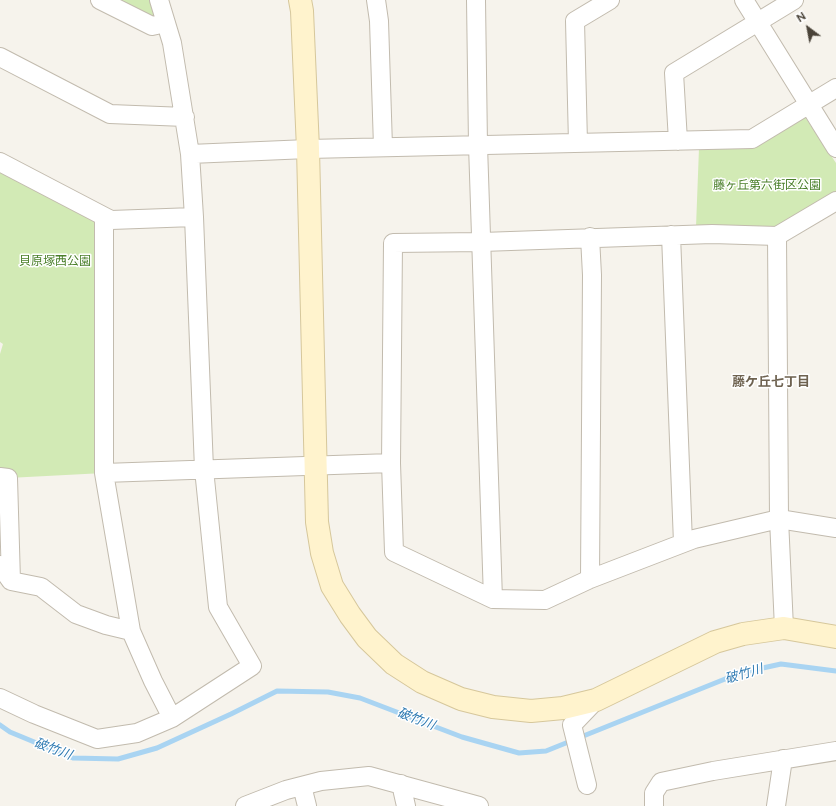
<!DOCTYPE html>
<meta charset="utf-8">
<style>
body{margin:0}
#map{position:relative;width:836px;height:806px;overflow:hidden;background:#f6f3ec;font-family:Raleway,sans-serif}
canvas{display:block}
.north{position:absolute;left:788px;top:8px;width:40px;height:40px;-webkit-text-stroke:3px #fff;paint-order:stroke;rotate:328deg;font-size:11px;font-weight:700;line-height:16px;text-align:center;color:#4b4439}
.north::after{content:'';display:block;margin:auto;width:14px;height:18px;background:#4b4439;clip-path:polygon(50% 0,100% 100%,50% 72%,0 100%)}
</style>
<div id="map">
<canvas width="836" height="806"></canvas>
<div class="north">N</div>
</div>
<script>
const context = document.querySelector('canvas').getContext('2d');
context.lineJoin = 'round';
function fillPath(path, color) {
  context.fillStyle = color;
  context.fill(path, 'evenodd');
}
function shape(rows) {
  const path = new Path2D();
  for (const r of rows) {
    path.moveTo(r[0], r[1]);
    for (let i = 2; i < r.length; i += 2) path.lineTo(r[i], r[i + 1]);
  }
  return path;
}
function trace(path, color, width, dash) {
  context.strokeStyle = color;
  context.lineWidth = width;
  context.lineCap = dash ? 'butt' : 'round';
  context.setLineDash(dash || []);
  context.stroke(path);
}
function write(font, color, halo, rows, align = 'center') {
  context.font = font + ' Raleway,"Noto Sans JP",sans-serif';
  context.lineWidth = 3;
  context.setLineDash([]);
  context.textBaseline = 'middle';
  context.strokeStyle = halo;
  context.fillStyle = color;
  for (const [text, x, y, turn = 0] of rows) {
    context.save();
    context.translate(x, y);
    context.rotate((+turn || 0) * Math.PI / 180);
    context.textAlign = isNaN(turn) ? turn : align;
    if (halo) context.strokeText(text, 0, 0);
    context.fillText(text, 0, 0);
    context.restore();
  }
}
const green = shape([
 [100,0,159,0,166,23],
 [805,117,836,163,836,193,779,229,696,227,699,148],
 [0,161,111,220,104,473,8,478,0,477,0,354,3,344,0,342]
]);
const stream = shape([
 [0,725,10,732,73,758,118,759,157,748,231,714,277,691,328,692,360,698,462,737,519,753,546,751,740,673,781,664,836,671]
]);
const street = shape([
 [100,0,152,26,166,23],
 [376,0,379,21,383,147],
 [476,0,478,145,493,599],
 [744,0,836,148],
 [0,57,110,114,185,117],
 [678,141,674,73,794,0],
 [578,143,575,21,610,0],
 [190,154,308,149,752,139,836,88],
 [0,162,111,220,194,217],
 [836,201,777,236,712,234,482,242,393,243,391,463,394,552,493,599,545,600,590,579,694,539,779,519,836,528],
 [104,217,104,473,131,631,153,681,172,718],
 [671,235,683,543],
 [777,236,779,519,784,628],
 [590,237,592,275,590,579],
 [104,473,391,463],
 [0,477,8,478,11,581],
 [0,565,11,581,41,587,76,614,106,625,131,631],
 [0,698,34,714,97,739,137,733,172,718,252,666,218,607,204,469,194,217,190,154,172,43,159,0],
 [401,784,406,806],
 [587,785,572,725,596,700],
 [302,786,307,806],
 [245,806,286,790,321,781,369,776,479,806],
 [654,806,654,793,661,782,713,771,836,751],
 [776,806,783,759]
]);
const secondary = shape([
 [300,0,302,11,308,149,317,522,322,553,332,586,350,615,367,638,394,664,422,682,461,699,493,707,531,711,563,708,596,700,715,642,743,634,784,628,836,637]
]);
const parkNames = [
 ["藤ヶ丘第六街区公園",767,185],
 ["貝原塚西公園",55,261]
];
const neighbourhoodNames = [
 ["藤ケ丘七丁目",771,382]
];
const waterNames = [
 ["破竹川",744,674,-16],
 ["破竹川",416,719,21],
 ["破竹川",53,749,20]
];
fillPath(green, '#d2eab5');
trace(stream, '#a9d4f2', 5);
trace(street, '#c2bbae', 20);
trace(secondary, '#d6c79b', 24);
trace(street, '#fff', 18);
trace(secondary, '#fff3cd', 22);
write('12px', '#4a7f2a', '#fff', parkNames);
write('bold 13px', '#6e6250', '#fff', neighbourhoodNames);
write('italic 13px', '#2e7ab2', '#fff', waterNames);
</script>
